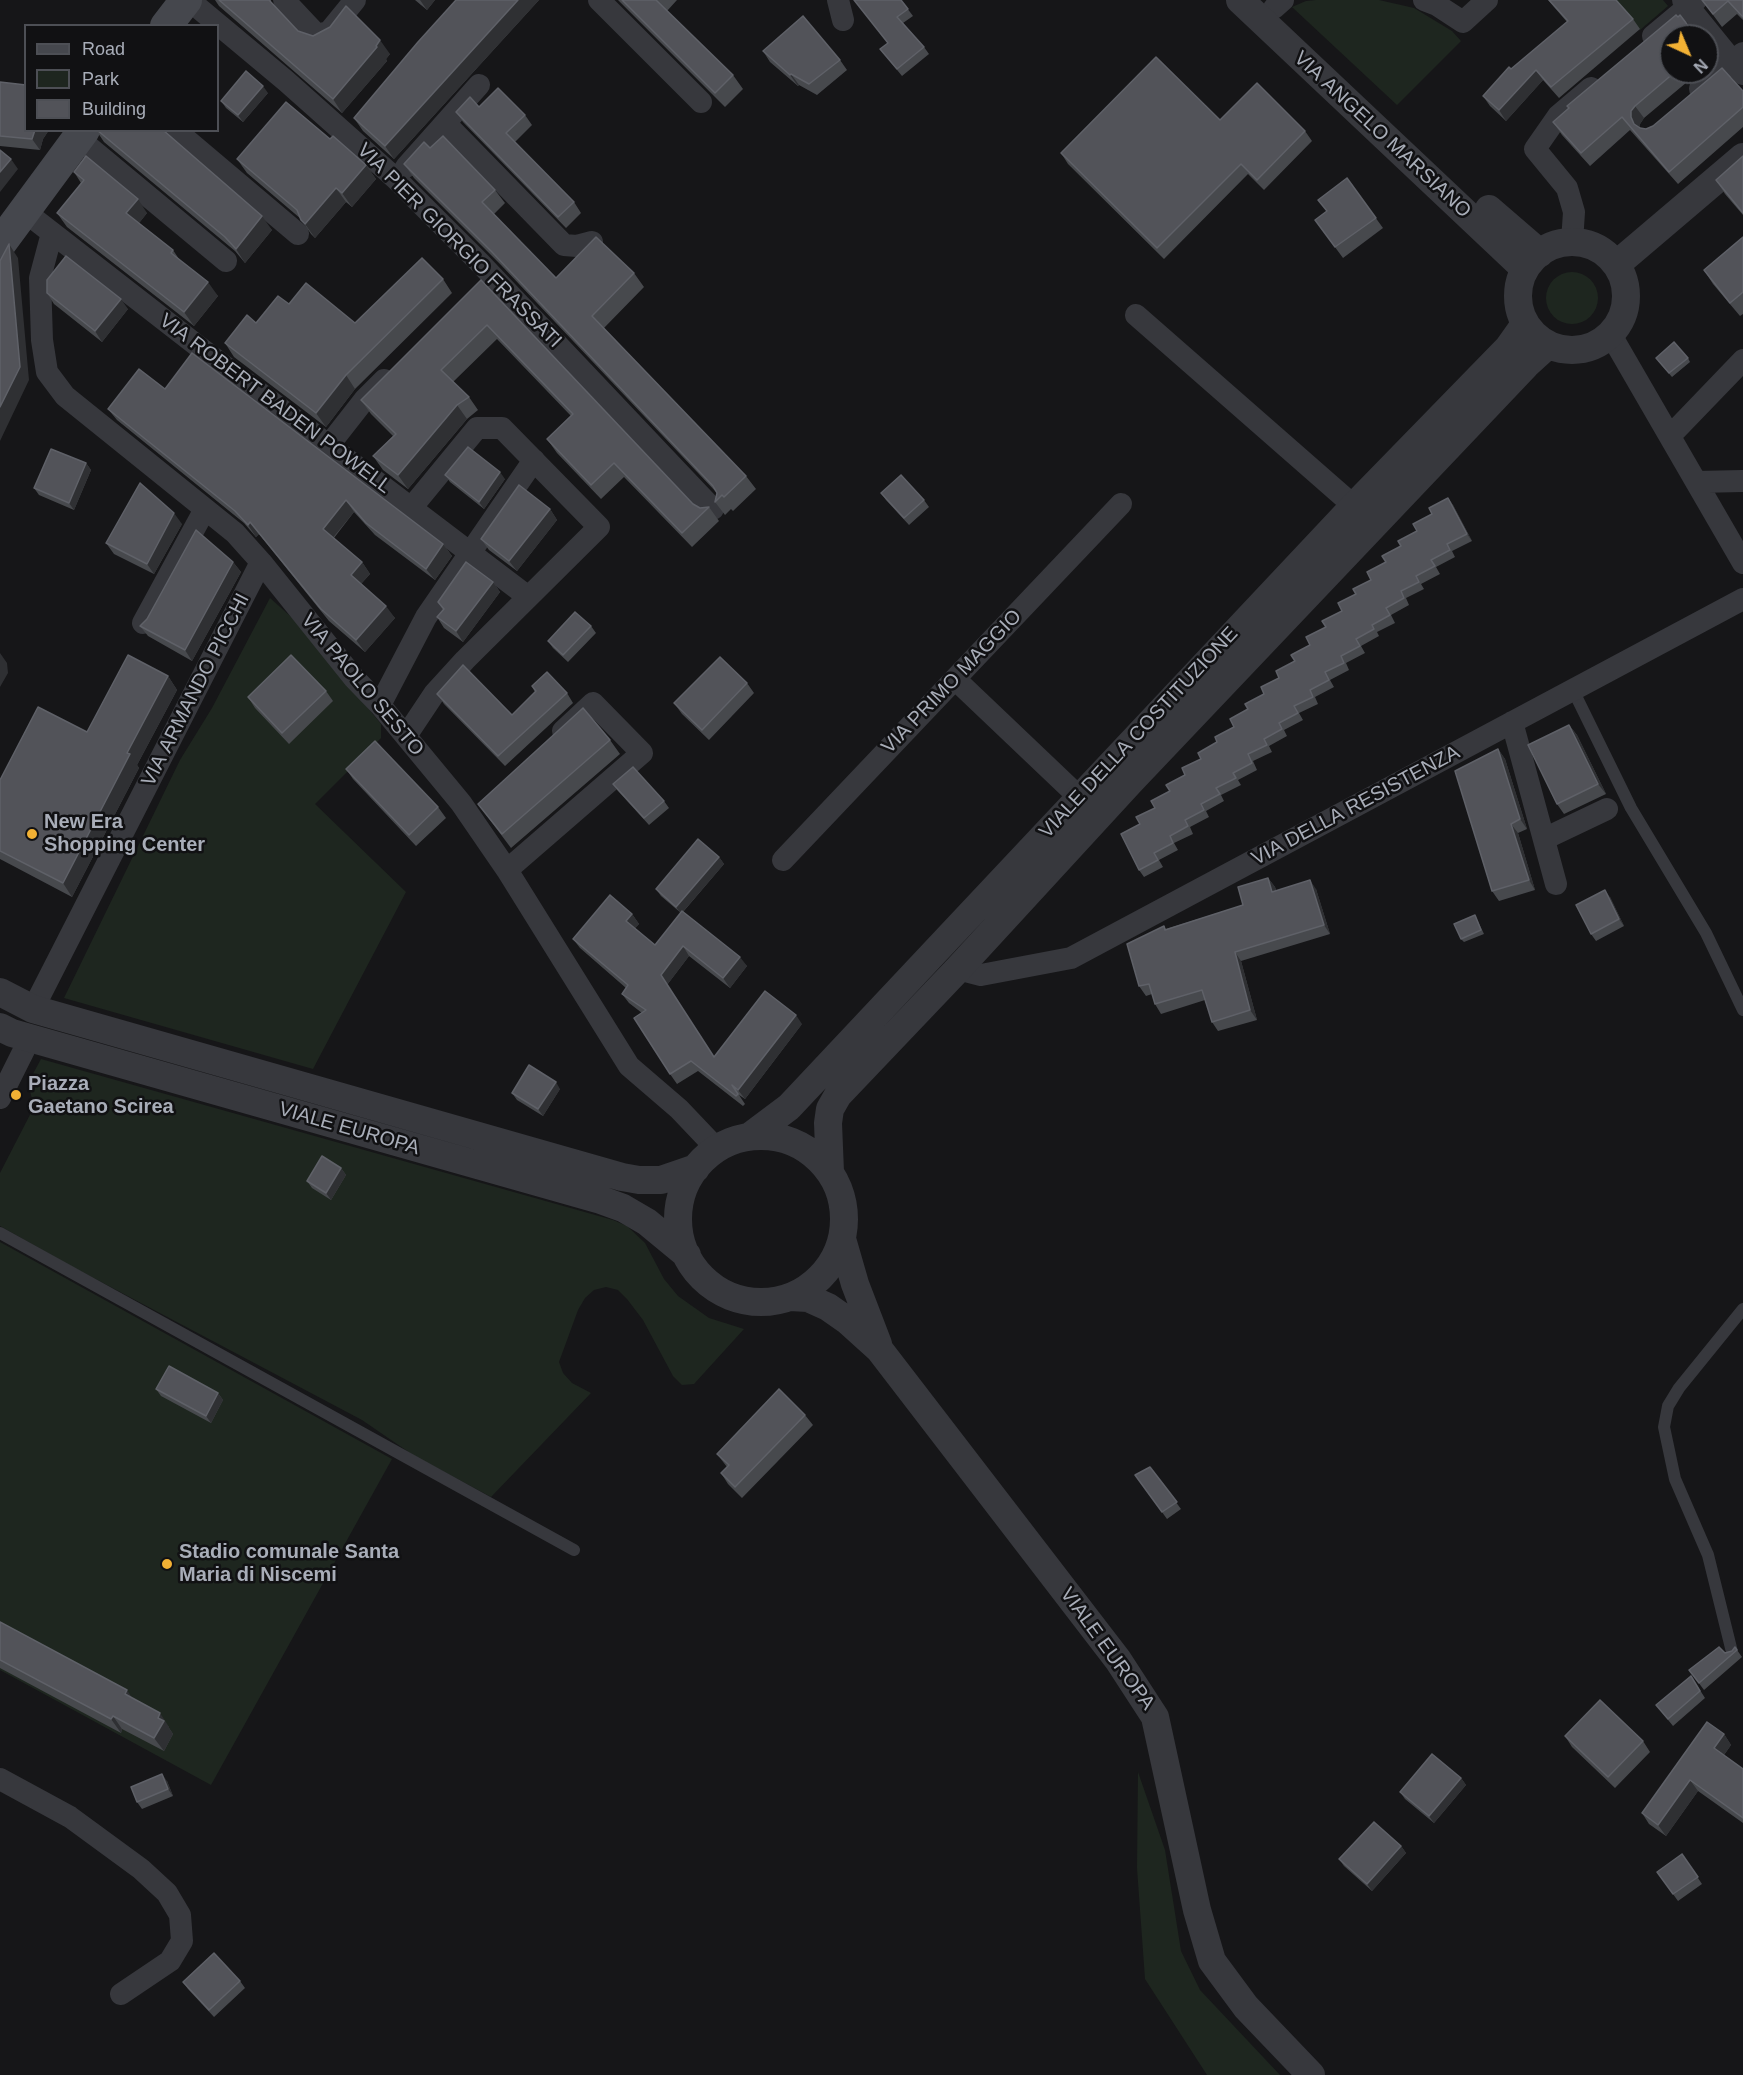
<!DOCTYPE html>
<style>
body{margin:0}
#map{position:relative;width:1743px;height:2075px;overflow:hidden;background:#161618;font-family:Arial,sans-serif}
canvas{display:block}
.legend{position:absolute;left:24px;top:24px;width:195px;height:108px;box-sizing:border-box;background:#111113;border:2px solid #4d4f55;margin:0;padding:8px 10px;list-style:none;font-size:18px;color:#a8adb8}
.legend li{display:flex;align-items:center;gap:12px;height:30px}
.legend b{width:30px;border:2px solid #4d4f55}
.north{position:absolute;left:1659px;top:24px;width:60px;height:60px;box-sizing:border-box;background:#111113;border:2px solid #4d4f55;border-radius:50%;rotate:136deg;font-size:16px;font-weight:700;line-height:24px;text-align:center;color:#a8adb8}
.north::after{content:'';display:block;margin:auto;width:21px;height:27px;background:#f2b134;clip-path:polygon(50% 0,100% 100%,50% 72%,0 100%)}
</style>
<div id="map">
<canvas width="1743" height="2075"></canvas>
<ul class="legend">
<li><b style="height:8px;background:#45474d"></b>Road</li>
<li><b style="height:16px;background:#1e261f"></b>Park</li>
<li><b style="height:16px;background:#525359"></b>Building</li>
</ul>
<div class="north">N</div>
</div>
<script>
const context = document.querySelector('canvas').getContext('2d');
context.lineJoin = 'round';
function fillPath(path, color) {
  context.fillStyle = color;
  context.fill(path, 'evenodd');
}
function shape(rows) {
  const path = new Path2D();
  for (const r of rows) {
    if (r.length === 3) {
      path.moveTo(r[0] + r[2], r[1]);
      path.arc(r[0], r[1], r[2], 0, 2 * Math.PI);
      continue;
    }
    path.moveTo(r[0], r[1]);
    for (let i = 2; i < r.length; i += 2) path.lineTo(r[i], r[i + 1]);
  }
  return path;
}
function trace(path, color, width, dash) {
  context.strokeStyle = color;
  context.lineWidth = width;
  context.lineCap = dash ? 'butt' : 'round';
  context.setLineDash(dash || []);
  context.stroke(path);
}
function write(font, color, halo, rows, align = 'center') {
  context.font = font + ' Arial,sans-serif';
  context.lineWidth = 5;
  context.setLineDash([]);
  context.textBaseline = 'middle';
  context.strokeStyle = halo;
  context.fillStyle = color;
  for (const [text, x, y, turn = 0] of rows) {
    context.save();
    context.translate(x, y);
    context.rotate((+turn || 0) * Math.PI / 180);
    context.textAlign = isNaN(turn) ? turn : align;
    if (halo) context.strokeText(text, 0, 0);
    context.fillText(text, 0, 0);
    context.restore();
  }
}
const green = shape([
 [1316,0,1379,0,1414,8,1452,31,1461,41,1397,105,1292,7,1306,1],
 [1614,0,1663,0,1668,6,1640,30],
 [1572,298,26],
 [270,598,297,622,381,724,381,738,315,804,406,892,313,1069,64,998,180,760,212,708],
 [41,1059,613,1220,627,1226,645,1243,664,1279,678,1296,709,1318,744,1329,694,1384,682,1385,673,1376,643,1320,627,1299,618,1290,606,1287,594,1290,585,1298,578,1310,559,1362,563,1373,572,1383,591,1393,491,1497,413,1455,362,1420,71,1266,0,1226,0,1173,34,1107,28,1083],
 [0,1242,392,1459,211,1785,0,1670],
 [1138,1772,1165,1850,1181,1951,1200,1990,1280,2075,1207,2075,1145,1979,1137,1868]
]);
const service = shape([
 [1573,690,1631,808,1706,933,1743,1010],
 [0,1233,574,1550],
 [1732,1652,1708,1555,1675,1479,1664,1427,1668,1406,1679,1388,1743,1309]
]);
const minor = shape([
 [189,0,286,81,395,178,481,264,713,509],
 [284,0,317,35,329,32,355,0],
 [599,0,701,102],
 [838,0,843,20],
 [1424,0,1437,5,1463,22,1487,0],
 [1683,0,1743,74],
 [1274,8,1283,0],
 [1653,36,1696,0],
 [1700,89,1743,53],
 [446,124,564,245,577,246,592,242],
 [175,130,298,234],
 [78,138,226,261],
 [406,167,479,85],
 [24,211,199,347,527,596],
 [52,233,40,278,42,340,47,372,65,396,235,533,261,562,354,678,380,705,461,803,507,870,629,1066,679,1109,717,1149],
 [1572,242,1574,212,1567,188,1535,149,1558,116,1591,88],
 [1136,315,1354,506],
 [1611,335,1743,563],
 [1670,436,1743,360],
 [329,445,365,399,384,380],
 [1696,482,1743,481],
 [143,623,205,509],
 [955,679,1079,797],
 [380,705,426,617,534,460],
 [1512,722,1556,884],
 [406,736,434,694,465,660,599,527,502,428,477,428,412,507],
 [1544,839,1607,809],
 [783,860,1121,504],
 [507,870,642,753,593,703,563,731],
 [958,969,981,975,1071,958,1743,599],
 [33,1009,261,562],
 [0,1098,30,1038],
 [0,1779,70,1817,141,1869,167,1893,180,1915,182,1941,170,1961,121,1994]
]);
const tertiary = shape([
 [1240,0,1525,269],
 [1489,209,1540,253],
 [1572,296,54],
 [1617,264,1743,157],
 [0,992,33,1009,622,1177,639,1180,661,1180,696,1168],
 [0,1027,12,1033,601,1200,623,1208,647,1222,687,1255],
 [761,1219,83],
 [749,1137,789,1107,1354,506,1508,348,1525,324],
 [830,1172,828,1123,830,1109,838,1095,958,969,1130,782,1526,365,1548,345],
 [842,1239,855,1284,878,1344],
 [790,1297,808,1298,828,1307,848,1321,879,1349,1118,1660,1155,1717,1197,1910,1212,1961,1246,2007,1311,2075]
]);
const secondary = shape([
 [166,26,186,0],
 [0,244,84,130]
]);
const wall = shape([
 [215,0,271,0,271,2,298,31,313,36,390,54,386,59,387,61,342,113,219,6],
 [415,0,435,0,427,10],
 [456,0,539,0,394,159,363,131,354,118],
 [618,0,677,0,667,11,733,75,743,89,725,107],
 [854,0,901,0,913,16,903,23,924,47,929,54,902,76,880,49,888,43],
 [1548,0,1616,0,1633,19,1640,29,1559,98,1543,80,1506,121,1490,106,1483,96,1511,69,1567,22],
 [1702,0,1743,0,1743,20,1737,14,1722,27],
 [763,51,840,60,847,70,817,95,799,85,798,86,770,62],
 [1707,51,1713,60,1707,65],
 [1671,72,1699,72,1644,118,1640,124,1640,128,1646,129,1743,91,1743,127,1678,184,1630,130,1590,166,1562,135,1553,122],
 [0,82,26,130,49,130,43,139,40,150,0,146],
 [268,93,243,122,226,108,221,101],
 [479,107,525,115,532,125,515,142,574,202,581,213,566,228,463,122,456,112],
 [1220,120,1305,131,1312,141,1264,190,1248,174,1164,259,1068,164,1061,153],
 [96,130,163,130,272,230,245,263,235,251,104,142],
 [330,139,366,165,376,179,352,207,346,202,315,238,311,234,301,219,247,173,237,159],
 [430,148,495,190,505,203,494,214,556,278,634,273,644,287,604,328,746,476,756,489,733,511,731,509,725,515,715,502,717,493,501,265,414,178,404,164],
 [1743,156,1743,215,1725,194,1716,180],
 [74,172,147,213,139,223,173,250,179,259,218,296,194,326,67,227,57,213,81,183],
 [1347,178,1383,228,1343,258,1315,220,1326,212],
 [1743,237,1743,314,1740,316,1713,284,1704,270],
 [443,279,452,293,355,389,326,427,234,357,225,343,256,323,289,304,355,323],
 [481,280,693,504,700,508,709,507,719,521,692,547,624,477,601,499,557,453,547,439,571,416,497,339,453,382,469,397,478,410,467,419,408,489,383,470,373,456,393,436,371,414,361,400],
 [47,293,128,309,102,342,54,304],
 [1688,358,1690,362,1672,377,1658,361],
 [165,389,443,544,452,556,435,580,375,535,354,512,334,538,362,562,370,574,361,584,395,618,365,652,329,621,259,534,256,537,244,523,117,420,108,409],
 [86,463,91,470,74,510,39,495,34,488],
 [445,475,505,479,484,509,450,482],
 [881,493,924,500,929,507,909,525,886,500],
 [1448,498,1453,505,1472,541,1452,551,1455,557,1436,567,1440,574,1421,584,1424,589,1406,598,1409,605,1391,615,1395,623,1377,632,1379,636,1361,646,1365,653,1346,663,1349,670,1330,680,1334,687,1315,697,1318,704,1299,713,1303,720,1284,730,1287,736,1269,746,1272,752,1253,761,1257,770,1238,780,1241,785,1221,795,1224,801,1206,811,1209,817,1190,827,1193,834,1174,843,1178,850,1159,860,1163,867,1144,877,1139,870,1140,824,1170,791,1234,727,1248,709,1264,694,1310,645,1326,627,1342,611,1356,594,1371,580,1401,546,1417,531,1432,514],
 [550,509,557,520,517,571,489,550,481,539],
 [182,524,154,574,114,554,106,543],
 [233,562,241,572,192,661,148,636,140,626],
 [493,582,500,592,463,642,444,628,437,617,443,610,438,602],
 [591,626,596,633,568,662,553,648,548,641],
 [168,676,177,690,137,765,139,768,72,897,0,859,0,780,87,732],
 [747,683,754,693,709,740,682,714,674,703],
 [532,686,567,693,573,703,505,766,444,704,437,694,512,715,535,692],
 [326,691,333,701,289,744,255,708,248,697],
 [1569,725,1577,735,1606,794,1564,814,1557,804],
 [610,740,620,754,511,848,478,804],
 [1498,749,1505,759,1527,829,1518,833,1535,890,1499,901,1492,891],
 [346,769,438,807,446,818,416,846,353,779],
 [613,784,664,801,669,808,649,825,618,791],
 [719,857,724,864,683,912,747,966,730,988,689,956,667,985,714,1057,802,1024,745,1099,739,1095,745,1104,743,1106,698,1071,677,1084,670,1074,642,1013,629,1003,622,994,626,988,580,948,573,939,632,914,639,924,635,928,655,945,681,913,661,896,656,889],
 [1268,878,1275,887,1276,890,1316,889,1330,934,1241,961,1257,1020,1218,1031,1212,1022,1205,1000,1161,1014,1155,1004,1152,994,1146,996,1139,986,1164,926,1166,929,1243,905],
 [1610,897,1624,926,1596,941,1591,934],
 [1475,915,1484,934,1464,942,1461,939],
 [560,1089,543,1116,517,1100,512,1093],
 [341,1168,346,1175,331,1200,312,1188,307,1181],
 [156,1389,218,1393,223,1400,211,1423,161,1396],
 [805,1415,813,1425,742,1498,728,1484,721,1473,727,1467,717,1454],
 [1150,1467,1181,1509,1167,1519,1135,1475],
 [0,1622,132,1698,169,1727,169,1728,173,1734,164,1751,122,1729,121,1733,0,1668],
 [1737,1650,1742,1657,1704,1690,1689,1670,1725,1653],
 [1691,1676,1705,1698,1673,1726,1656,1705],
 [1724,1734,1731,1745,1724,1755,1743,1769,1743,1823,1698,1791,1666,1836,1649,1824,1642,1813],
 [1565,1736,1643,1741,1650,1752,1615,1788,1572,1747],
 [1461,1778,1466,1785,1434,1823,1405,1799,1400,1792],
 [167,1781,173,1796,142,1809,137,1802],
 [1401,1846,1406,1853,1372,1891,1344,1866,1339,1859],
 [1682,1854,1702,1884,1678,1901,1657,1872],
 [240,1981,245,1988,214,2017,188,1989,183,1982]
]);
const shadedWall = shape([
 [420,0,435,0,427,10],
 [518,0,539,0,394,159,385,146],
 [380,40,390,54,386,59,387,61,342,113,333,99],
 [1536,70,1543,80,1506,121,1499,110],
 [791,74,799,85,798,86,790,75],
 [263,86,268,93,243,122,238,115],
 [1635,106,1644,118,1640,124,1640,130,1634,124,1631,117,1631,111],
 [35,130,49,130,43,139,40,150,32,139],
 [11,159,18,169,0,192,0,172],
 [366,165,376,179,352,207,342,193],
 [336,188,346,202,315,238,305,224],
 [138,199,147,213,136,227,126,213],
 [262,216,272,230,245,263,236,249],
 [9,244,18,258,29,380,0,441,0,407],
 [208,282,218,296,194,326,184,312],
 [121,299,128,309,102,342,95,331],
 [346,375,355,389,326,427,316,413],
 [457,405,467,419,408,489,398,475],
 [86,463,91,470,74,510,69,503],
 [500,472,505,479,484,509,479,502],
 [1448,498,1453,505,1472,541,1467,534],
 [346,500,354,512,331,540,323,529],
 [550,509,557,520,517,571,509,561],
 [174,513,182,524,154,574,147,564],
 [250,522,259,534,256,537,248,525],
 [443,544,452,556,435,580,426,569],
 [233,562,241,572,192,661,185,650],
 [362,562,370,574,359,586,351,575],
 [493,582,500,592,463,642,456,631],
 [386,606,395,618,365,652,356,640],
 [0,653,7,663,8,673,0,687],
 [168,676,177,690,137,765,139,768,72,897,63,883,127,753],
 [1569,725,1577,735,1606,794,1598,784],
 [1498,749,1505,759,1527,829,1520,819],
 [1511,824,1518,833,1535,890,1529,880],
 [719,857,724,864,681,914,676,907],
 [1268,878,1275,887,1279,901,1272,892],
 [1310,880,1316,889,1330,934,1324,925],
 [1605,890,1610,897,1624,926,1619,919],
 [632,914,639,924,633,931,626,921],
 [683,946,689,956,667,985,661,975],
 [1235,952,1241,961,1257,1020,1250,1010],
 [740,957,747,966,730,988,723,978],
 [796,1015,802,1024,745,1099,738,1090],
 [556,1082,560,1089,543,1116,538,1109],
 [341,1168,346,1175,331,1200,326,1193],
 [218,1393,223,1400,211,1423,206,1416],
 [127,1690,136,1704,125,1694],
 [160,1713,169,1727,169,1728,173,1734,164,1751,154,1738,158,1718],
 [113,1716,122,1729,121,1733,111,1719],
 [1724,1734,1731,1745,1721,1759,1714,1748],
 [162,1774,167,1781,173,1796,168,1789],
 [1461,1778,1466,1785,1434,1823,1429,1816],
 [1690,1780,1698,1791,1666,1836,1658,1825],
 [1401,1846,1406,1853,1372,1891,1367,1884]
]);
const building = shape([
 [219,0,269,0,298,31,313,36,330,27,346,6,380,40,376,46,377,47,333,99,219,0],
 [456,0,518,0,385,146,354,118,418,42,456,0],
 [622,0,656,0,733,75,715,93,622,0],
 [854,0,901,0,908,9,897,17,924,47,897,69,880,49,888,43,854,0],
 [1549,0,1616,0,1633,19,1551,87,1536,70,1499,110,1483,96,1509,67,1511,69,1568,21,1549,0],
 [1702,0,1743,0,1743,17,1728,1,1713,14,1702,0],
 [1676,15,1678,17,1680,15,1696,36,1671,36,1671,72,1675,72,1635,106,1631,111,1631,117,1634,124,1640,128,1646,129,1653,126,1722,68,1743,91,1743,107,1669,172,1622,117,1581,153,1553,122,1569,108,1567,106,1676,15],
 [803,16,840,60,809,84,791,74,790,75,763,51,803,16],
 [1156,57,1220,120,1257,83,1305,131,1257,180,1241,164,1157,248,1061,153,1156,57],
 [246,71,263,86,238,115,221,101,246,71],
 [0,82,26,85,26,130,35,130,32,139,0,136,0,82],
 [498,88,525,115,506,133,574,202,558,217,456,112,470,97,479,107,498,88],
 [286,102,330,139,333,136,366,165,342,193,336,188,305,224,301,220,297,210,237,159,286,102],
 [97,130,163,130,262,216,236,249,225,237,97,130],
 [443,136,495,190,482,202,556,278,596,237,634,273,592,316,746,476,724,497,722,495,715,502,717,493,713,486,492,252,404,164,424,142,430,148,443,136],
 [0,150,11,159,0,172,0,150],
 [86,156,138,199,126,213,173,250,171,253,208,282,184,312,57,213,84,180,74,172,86,156],
 [1743,156,1743,213,1716,180,1743,156],
 [1347,178,1376,218,1335,247,1315,220,1327,211,1318,200,1347,178],
 [1743,237,1743,292,1730,303,1704,270,1743,237],
 [9,244,20,367,0,407,0,261,9,244],
 [66,256,121,299,95,331,47,293,47,280,66,256],
 [422,258,443,279,346,375,316,413,225,343,247,315,256,323,278,296,289,304,306,283,355,323,422,258],
 [481,280,693,504,700,508,709,507,682,533,614,463,591,485,547,439,573,414,487,325,441,370,469,397,457,405,398,475,373,456,396,434,361,400,481,280],
 [1674,342,1688,358,1669,373,1656,358,1674,342],
 [192,353,443,544,426,569,366,523,346,500,323,529,362,562,351,575,386,606,356,640,321,609,250,522,248,525,235,511,108,409,139,369,165,389,192,353],
 [468,447,500,472,479,502,445,475,468,447],
 [51,449,86,463,69,503,34,488,51,449],
 [901,475,924,500,904,518,881,493,901,475],
 [140,483,174,513,147,564,106,543,140,483],
 [519,485,550,509,509,561,481,539,519,485],
 [1448,498,1467,534,1447,544,1450,550,1431,560,1435,566,1416,576,1419,582,1401,591,1404,598,1386,608,1390,615,1372,625,1374,629,1356,639,1360,646,1341,656,1344,663,1325,672,1329,680,1310,690,1313,697,1294,706,1298,713,1279,723,1282,729,1264,739,1267,745,1248,754,1252,763,1233,773,1236,778,1216,788,1220,794,1201,804,1204,810,1185,820,1188,826,1170,836,1173,843,1154,853,1158,860,1139,870,1121,834,1140,824,1136,817,1155,808,1151,801,1170,791,1166,785,1185,775,1182,768,1201,759,1198,753,1217,742,1215,737,1234,727,1230,719,1248,709,1245,704,1264,694,1261,687,1279,678,1276,671,1295,661,1291,655,1310,645,1306,637,1326,627,1322,621,1342,611,1338,603,1356,594,1353,589,1371,580,1367,572,1386,562,1382,556,1401,546,1398,541,1417,531,1413,524,1432,514,1429,508,1448,498],
 [196,530,233,562,185,650,140,626,147,619,196,530],
 [466,562,493,582,456,631,437,617,444,609,438,602,466,562],
 [575,612,591,626,563,655,548,641,575,612],
 [128,655,168,676,127,753,130,754,63,883,0,851,0,780,38,707,87,732,128,655],
 [291,655,326,691,282,733,248,697,291,655],
 [720,657,747,683,702,730,674,703,720,657],
 [463,665,512,715,536,691,532,686,547,672,567,693,498,756,437,694,463,665],
 [583,708,610,740,502,834,478,804,583,708],
 [1569,725,1598,784,1557,804,1528,745,1569,725],
 [375,741,438,807,409,835,346,769,375,741],
 [1498,749,1520,819,1511,824,1529,880,1492,891,1455,771,1498,749],
 [633,767,664,801,644,818,613,784,633,767],
 [698,839,719,857,676,907,656,889,698,839],
 [1268,878,1272,892,1310,880,1324,925,1235,952,1250,1010,1212,1022,1202,990,1155,1004,1149,984,1139,986,1127,944,1164,926,1165,930,1243,905,1238,887,1268,878],
 [1605,890,1619,919,1591,934,1576,905,1605,890],
 [610,895,632,914,626,921,655,945,682,911,740,957,723,978,683,946,661,975,714,1057,765,991,796,1015,738,1090,732,1085,738,1094,736,1096,691,1061,670,1074,634,1018,646,1010,622,994,628,985,573,939,610,895],
 [1475,915,1481,930,1461,939,1454,924,1475,915],
 [529,1065,556,1082,538,1109,512,1093,529,1065],
 [322,1156,341,1168,326,1193,307,1181,322,1156],
 [169,1366,218,1393,206,1416,156,1389,169,1366],
 [779,1389,805,1415,735,1487,721,1473,729,1465,717,1454,779,1389],
 [1150,1467,1177,1502,1162,1512,1135,1475,1150,1467],
 [0,1622,127,1690,125,1694,160,1713,158,1718,164,1721,154,1738,113,1716,111,1719,0,1660,0,1622],
 [1719,1647,1725,1653,1732,1651,1735,1647,1737,1650,1699,1683,1689,1670,1719,1647],
 [1691,1676,1700,1691,1668,1719,1656,1705,1691,1676],
 [1600,1700,1643,1741,1608,1777,1565,1736,1600,1700],
 [1707,1722,1724,1734,1714,1748,1743,1769,1743,1818,1690,1780,1658,1825,1642,1813,1707,1722],
 [1432,1754,1461,1778,1429,1816,1400,1792,1432,1754],
 [162,1774,168,1789,137,1802,131,1787,162,1774],
 [1374,1822,1401,1846,1367,1884,1339,1859,1374,1822],
 [1682,1854,1698,1877,1673,1894,1657,1872,1682,1854],
 [214,1953,240,1981,209,2010,183,1982,214,1953]
]);
const markers = [
 [32,834,6,"#f2b134"],
 [16,1095,6,"#f2b134"],
 [167,1564,6,"#f2b134"]
];
const streetNames = [
 ["VIA ANGELO MARSIANO",1382,135,43],
 ["VIA PIER GIORGIO FRASSATI",459,246,45],
 ["VIA ROBERT BADEN POWELL",275,404,37],
 ["VIA PRIMO MAGGIO",952,682,-46],
 ["VIA PAOLO SESTO",362,685,50],
 ["VIA ARMANDO PICCHI",196,690,-63],
 ["VIALE DELLA COSTITUZIONE",1139,733,-47],
 ["VIA DELLA RESISTENZA",1356,806,-28],
 ["VIALE EUROPA",349,1129,16],
 ["VIALE EUROPA",1107,1649,54]
];
const poiNames = [
 ["New Era",44,822],
 ["Shopping Center",44,845],
 ["Piazza",28,1084],
 ["Gaetano Scirea",28,1107],
 ["Stadio comunale Santa",179,1552],
 ["Maria di Niscemi",179,1575]
];
fillPath(green, '#1e261f');
trace(service, '#37383d', 12);
trace(minor, '#37383d', 22);
trace(tertiary, '#37383d', 28);
trace(secondary, '#45474d', 32);
fillPath(wall, '#47494d');
fillPath(shadedWall, '#2f3033');
fillPath(building, '#525359');
trace(building, '#5f6168', 1.5);
for (const [x, y, r, color] of markers) {
  const dot = new Path2D();
  dot.arc(x, y, r, 0, 2 * Math.PI);
  context.fillStyle = color;
  context.fill(dot);
  trace(dot, '#111113', 2);
}
write('20px', '#a8adb8', '#111113', streetNames);
write('bold 20px', '#a8adb8', '#111113', poiNames, 'left');
</script>
